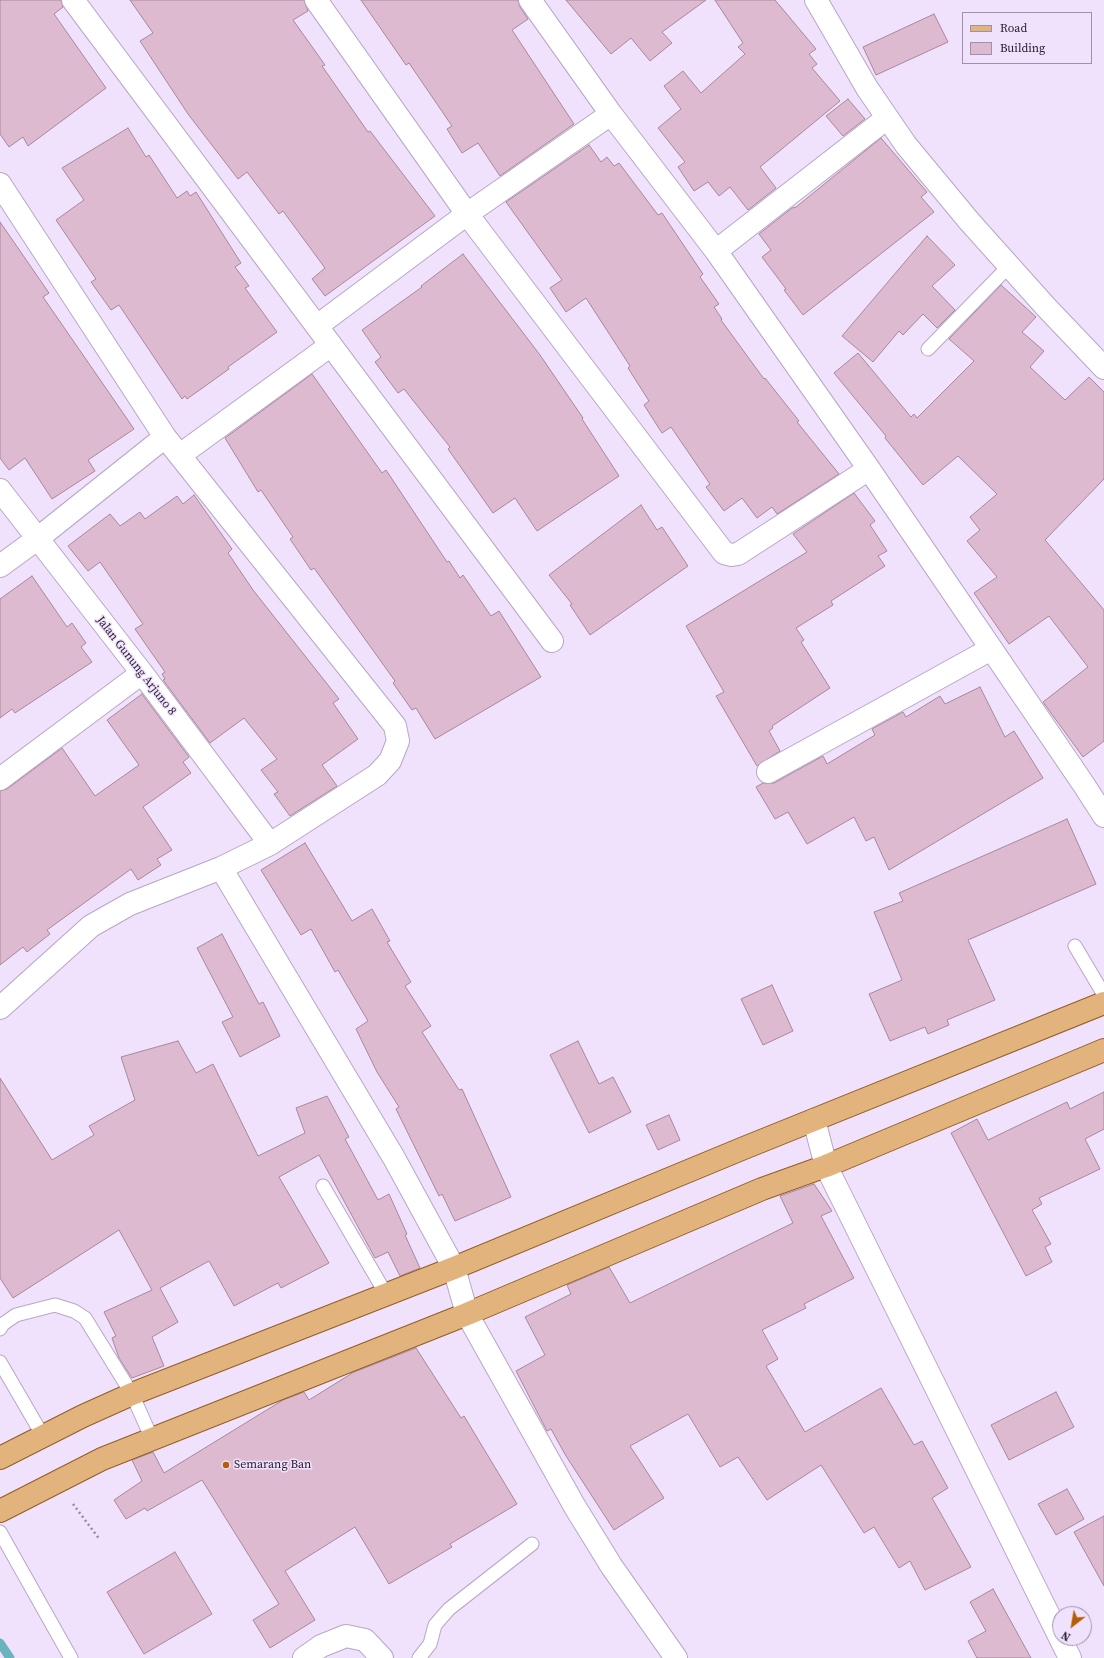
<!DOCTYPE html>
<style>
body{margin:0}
#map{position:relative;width:1104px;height:1658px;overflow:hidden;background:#f0e1fc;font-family:"Source Serif 4",serif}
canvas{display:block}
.legend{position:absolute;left:962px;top:12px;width:130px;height:52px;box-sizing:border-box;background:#f0e1fc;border:1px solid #9d92a7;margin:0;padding:5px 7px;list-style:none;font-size:12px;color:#211b27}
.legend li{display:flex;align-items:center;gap:8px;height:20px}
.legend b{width:20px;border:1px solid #9d92a7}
.north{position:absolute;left:1052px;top:1606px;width:40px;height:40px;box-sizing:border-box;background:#f0e1fc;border:1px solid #9d92a7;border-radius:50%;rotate:211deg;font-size:11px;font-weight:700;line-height:16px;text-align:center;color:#211b27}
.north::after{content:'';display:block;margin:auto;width:14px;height:18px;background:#b95d04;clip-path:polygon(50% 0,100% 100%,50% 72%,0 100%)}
</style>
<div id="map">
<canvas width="1104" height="1658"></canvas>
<ul class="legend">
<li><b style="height:5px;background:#e2b37c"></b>Road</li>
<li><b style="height:11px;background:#ddbad0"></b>Building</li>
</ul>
<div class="north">N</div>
</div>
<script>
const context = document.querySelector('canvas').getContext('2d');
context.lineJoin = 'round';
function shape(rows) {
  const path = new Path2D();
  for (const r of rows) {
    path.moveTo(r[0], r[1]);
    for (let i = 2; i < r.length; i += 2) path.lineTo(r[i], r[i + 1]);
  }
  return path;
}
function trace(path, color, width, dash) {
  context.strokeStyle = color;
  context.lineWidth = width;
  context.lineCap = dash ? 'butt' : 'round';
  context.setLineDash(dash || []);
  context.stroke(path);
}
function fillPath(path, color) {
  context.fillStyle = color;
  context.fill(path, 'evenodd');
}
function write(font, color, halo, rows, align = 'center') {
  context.font = font + ' "Source Serif 4",serif';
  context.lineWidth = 3;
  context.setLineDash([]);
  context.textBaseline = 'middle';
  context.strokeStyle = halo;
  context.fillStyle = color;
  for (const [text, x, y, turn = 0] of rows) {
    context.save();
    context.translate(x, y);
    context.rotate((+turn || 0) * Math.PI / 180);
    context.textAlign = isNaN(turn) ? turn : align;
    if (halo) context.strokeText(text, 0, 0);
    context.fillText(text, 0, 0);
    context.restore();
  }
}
const stream = shape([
 [0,1643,10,1658]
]);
const building = shape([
 [0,0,61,0,63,7,54,14,106,88,28,146,23,137,9,147,0,134,0,0],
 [130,0,304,0,308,11,293,20,325,65,322,66,368,132,370,131,435,216,325,296,312,279,325,268,283,211,279,214,247,172,238,179,188,114,140,41,153,33,130,0],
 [361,0,518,0,520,7,528,19,512,30,574,124,500,176,478,143,462,153,447,129,452,126,409,63,406,65,361,0],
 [566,0,706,0,662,32,672,43,650,61,631,38,611,54,566,0],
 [715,0,775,0,816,49,809,54,817,64,812,68,840,101,760,167,776,188,748,210,730,187,719,196,708,182,694,191,678,167,685,162,658,128,681,109,664,86,683,71,701,93,745,54,738,47,743,43,715,0],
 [934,14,948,42,876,75,863,47,934,14],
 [848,99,865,119,843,136,826,116,848,99],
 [128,128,146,157,149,155,177,198,187,191,190,196,196,192,241,263,235,267,249,286,245,288,277,332,228,367,229,369,187,399,185,396,182,399,119,305,111,310,91,282,96,279,56,220,84,200,62,168,128,128],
 [881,138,927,192,921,197,934,212,803,315,784,290,786,289,762,257,771,250,759,234,792,208,796,207,881,138],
 [589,145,601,162,607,157,614,166,619,163,658,215,662,213,703,274,700,277,719,304,714,307,722,319,721,320,764,379,765,378,799,421,797,422,839,474,777,514,772,507,757,518,742,498,724,511,706,487,710,484,671,427,662,433,644,405,649,401,628,368,630,366,586,298,566,312,550,288,562,280,506,202,589,145],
 [0,222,49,293,43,297,134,429,88,460,95,471,52,499,25,458,9,470,0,458,0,222],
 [927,236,955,265,932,286,955,310,937,328,923,314,903,335,899,331,873,362,842,336,927,236],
 [463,254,540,355,583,418,582,419,619,476,537,531,515,498,493,513,448,449,450,447,404,389,398,393,375,362,381,357,362,330,422,287,421,286,463,254],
 [1001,285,1036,317,1022,332,1044,351,1030,367,1065,400,1089,377,1104,392,1104,479,1045,540,1104,610,1104,741,1083,757,1043,702,1088,667,1049,616,1009,644,974,593,997,577,967,541,980,530,970,517,997,494,958,456,923,485,885,438,886,436,834,373,858,353,911,417,914,414,917,418,974,361,949,339,1001,285],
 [312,374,382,473,386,470,447,562,449,561,460,578,463,575,491,616,499,611,541,677,435,739,416,708,412,710,393,683,395,681,314,568,311,570,290,539,293,537,261,490,258,492,225,438,312,374],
 [854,493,875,521,870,525,887,551,878,556,885,566,831,601,833,605,796,628,804,640,801,642,830,688,772,726,773,728,769,731,780,751,757,766,716,696,724,692,686,626,807,552,793,534,854,493],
 [194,495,232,549,228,553,253,590,339,699,333,703,358,739,322,765,337,786,290,816,274,794,278,792,261,770,277,759,244,718,210,743,163,680,165,679,162,674,165,672,135,629,143,624,100,562,88,571,68,546,110,514,120,526,140,512,145,519,177,496,183,504,194,495],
 [641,505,657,530,662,527,688,566,590,635,570,605,572,604,549,575,641,505],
 [32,576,67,627,72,623,86,643,81,647,92,662,15,713,12,709,0,718,0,599,32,576],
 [980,687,1005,737,1014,731,1043,778,889,870,874,837,866,841,854,817,807,844,788,812,775,819,756,787,763,783,774,783,823,756,827,764,875,735,872,729,903,712,906,717,940,696,945,704,980,687],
 [142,694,189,757,183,762,191,773,143,807,172,850,157,859,161,865,138,880,131,869,47,930,50,934,27,952,23,947,0,965,0,791,7,789,62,748,95,796,139,765,107,720,142,694],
 [1067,819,1096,884,968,940,995,1000,947,1020,949,1025,928,1034,925,1027,890,1041,869,994,902,980,874,912,903,901,899,893,1067,819],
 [305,843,352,921,372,909,390,941,387,942,411,982,405,986,431,1026,422,1032,459,1090,462,1089,511,1197,455,1221,442,1194,439,1196,396,1109,399,1107,377,1072,356,1029,368,1021,338,970,335,972,311,929,301,935,261,870,305,843],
 [222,934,259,1004,263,1002,280,1036,240,1057,222,1022,233,1017,197,948,222,934],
 [772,985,793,1031,763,1045,741,999,772,985],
 [178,1041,196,1073,213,1064,258,1156,305,1133,296,1108,327,1096,349,1137,345,1139,378,1200,389,1194,407,1234,405,1235,420,1268,400,1276,388,1252,375,1258,319,1155,279,1177,329,1263,281,1288,278,1283,234,1306,209,1261,160,1288,178,1322,152,1337,164,1366,132,1378,119,1358,112,1338,116,1336,104,1312,152,1290,119,1230,13,1298,0,1278,0,1078,52,1160,94,1135,89,1126,135,1100,121,1057,178,1041],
 [578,1041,599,1084,613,1077,631,1112,589,1133,550,1055,578,1041],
 [1104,1092,1104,1129,1085,1139,1100,1169,1039,1198,1042,1204,1032,1210,1051,1244,1045,1247,1052,1262,1026,1276,951,1133,977,1119,988,1140,1067,1102,1070,1109,1104,1092],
 [669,1115,680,1140,658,1150,646,1125,669,1115],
 [814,1184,832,1211,821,1216,854,1278,804,1304,806,1308,762,1330,778,1359,766,1366,805,1432,881,1388,914,1445,922,1441,948,1488,932,1498,971,1567,925,1590,910,1561,899,1568,874,1527,864,1533,821,1465,767,1500,738,1457,720,1467,688,1414,630,1446,664,1498,614,1530,566,1456,551,1429,547,1431,516,1371,545,1355,525,1317,571,1294,567,1285,609,1267,630,1303,793,1223,780,1196,814,1184],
 [416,1348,461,1418,464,1416,517,1504,450,1544,452,1547,389,1584,355,1527,285,1571,315,1620,270,1648,253,1620,279,1604,202,1480,147,1511,145,1508,126,1519,114,1500,142,1481,132,1460,153,1452,164,1473,283,1400,304,1392,309,1400,354,1372,416,1348],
 [1056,1392,1074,1427,1009,1460,991,1425,1056,1392],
 [1067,1489,1084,1519,1056,1535,1038,1504,1067,1489],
 [1104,1516,1104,1586,1074,1532,1104,1516],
 [175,1552,212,1614,144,1654,107,1592,175,1552],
 [993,1589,1031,1658,977,1658,968,1641,986,1631,970,1602,993,1589]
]);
const path = shape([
 [73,1504,100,1540]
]);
const service = shape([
 [928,349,1009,266],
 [1075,946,1104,995],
 [323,1186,386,1294],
 [0,1329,3,1324,16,1315,55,1305,74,1311,85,1318,132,1394,152,1439],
 [0,1362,43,1436],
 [0,1532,71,1658],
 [419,1658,430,1644,435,1625,449,1609,532,1544]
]);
const minor = shape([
 [73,0,552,641],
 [316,0,467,214,724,553,732,555,738,554,869,469],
 [530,0,611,114,716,251,869,469,1084,785,1104,816],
 [816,0,867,88,906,145,969,221,1046,307,1104,368],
 [0,184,165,437,395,726,398,741,390,761,377,775,270,844,221,868,130,904,91,926,0,1008],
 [716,251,887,118],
 [317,326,467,214,611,114],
 [180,455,331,345],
 [0,490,142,673,270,844],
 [0,566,37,539,165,437],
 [768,772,991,649],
 [0,779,142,673],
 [221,868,394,1158,454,1268,467,1314,575,1507,612,1567,676,1658],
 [814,1120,826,1166,1070,1658],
 [304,1658,321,1646,346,1636,365,1640,382,1658]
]);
const primary = shape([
 [0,1458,83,1416,132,1394,454,1268,744,1148,1104,1003],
 [0,1511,102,1459,467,1314,762,1189,826,1166,1104,1050]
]);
const markers = [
 [226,1465,4,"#b95d04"]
];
const streetNames = [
 ["Jalan Gunung Arjuno 8",136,666,52]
];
const poiNames = [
 ["Semarang Ban",234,1465]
];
trace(stream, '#6bb4bf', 9);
fillPath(building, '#ddbad0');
trace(building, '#a8879c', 1);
trace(service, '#b8a6c6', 15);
trace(minor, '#b8a6c6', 24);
trace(primary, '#925d25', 24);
trace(path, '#93889d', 2.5, [2, 3]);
trace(service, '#fff', 13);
trace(minor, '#fff', 22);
trace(primary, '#e2b37c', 22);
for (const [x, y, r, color] of markers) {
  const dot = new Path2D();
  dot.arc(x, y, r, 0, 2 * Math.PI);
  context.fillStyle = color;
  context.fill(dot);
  trace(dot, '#f0e1fc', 1.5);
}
write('12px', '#211b27', '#f0e1fc', streetNames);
write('12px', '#211b27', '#f0e1fc', poiNames, 'left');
</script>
